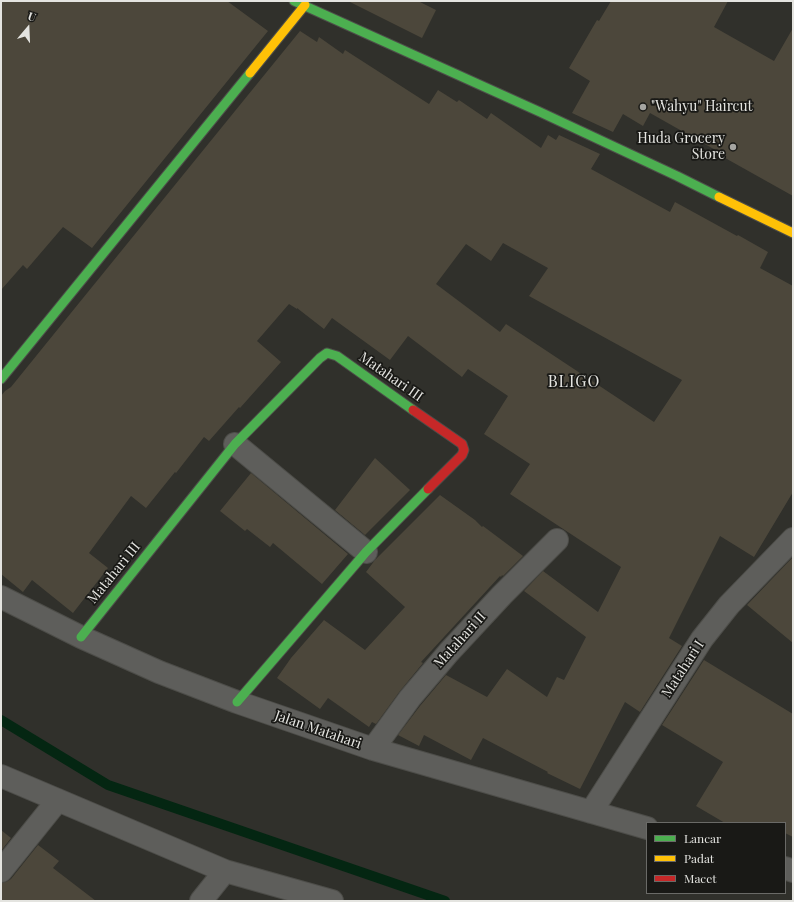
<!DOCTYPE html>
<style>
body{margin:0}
#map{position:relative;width:794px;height:902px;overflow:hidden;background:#30302b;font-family:"Playfair Display",serif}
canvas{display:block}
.frame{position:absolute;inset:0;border:2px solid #e4e4e0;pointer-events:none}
.legend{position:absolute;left:646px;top:822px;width:140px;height:72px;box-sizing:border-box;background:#191916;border:1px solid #6a6a67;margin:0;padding:5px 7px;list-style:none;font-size:12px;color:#e4e4e0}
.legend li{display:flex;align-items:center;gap:8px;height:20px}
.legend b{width:20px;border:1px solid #6a6a67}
.north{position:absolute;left:8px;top:8px;width:40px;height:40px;-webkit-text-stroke:3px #191916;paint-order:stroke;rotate:19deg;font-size:11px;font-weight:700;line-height:16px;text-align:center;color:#e4e4e0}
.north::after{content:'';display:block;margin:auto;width:14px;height:18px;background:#e4e4e0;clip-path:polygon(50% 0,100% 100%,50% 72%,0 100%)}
</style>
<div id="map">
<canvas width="794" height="902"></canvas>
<div class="frame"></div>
<ul class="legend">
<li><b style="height:5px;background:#4caf50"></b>Lancar</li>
<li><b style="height:5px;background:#ffc107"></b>Padat</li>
<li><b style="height:5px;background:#c62828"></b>Macet</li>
</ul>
<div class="north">U</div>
</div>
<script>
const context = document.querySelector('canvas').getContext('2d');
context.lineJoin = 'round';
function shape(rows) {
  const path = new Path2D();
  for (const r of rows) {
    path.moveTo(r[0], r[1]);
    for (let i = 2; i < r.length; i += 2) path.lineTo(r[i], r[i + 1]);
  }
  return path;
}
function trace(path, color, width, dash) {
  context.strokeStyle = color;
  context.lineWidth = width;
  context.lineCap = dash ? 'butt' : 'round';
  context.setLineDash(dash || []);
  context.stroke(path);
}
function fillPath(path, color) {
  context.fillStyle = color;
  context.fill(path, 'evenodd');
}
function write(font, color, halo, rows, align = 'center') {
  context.font = font + ' "Playfair Display",serif';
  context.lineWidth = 3.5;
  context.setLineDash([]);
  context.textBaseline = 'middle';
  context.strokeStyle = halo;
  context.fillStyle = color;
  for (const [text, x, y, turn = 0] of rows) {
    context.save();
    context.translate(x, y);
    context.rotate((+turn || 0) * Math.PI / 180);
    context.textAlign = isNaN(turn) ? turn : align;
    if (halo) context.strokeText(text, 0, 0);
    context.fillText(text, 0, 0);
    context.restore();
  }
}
const stream = shape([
 [1,720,108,785,445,901]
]);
const building = shape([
 [1,1,227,1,268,31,92,248,63,227,27,269,23,265,1,290],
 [348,1,418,1,436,10,422,38],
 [611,1,728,1,714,27,774,61,793,28,793,196,718,154,719,152,650,113,643,126,623,114,613,132,572,113,590,81,569,68,597,20,599,21],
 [300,31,317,42,319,37,343,54,345,50,429,104,438,90,457,102,459,100,487,119,491,113,541,148,548,135,556,140,559,135,600,154,591,169,670,212,675,202,737,236,738,235,768,252,760,268,793,286,793,492,754,557,720,536,669,638,682,646,640,712,625,702,580,789,547,773,548,772,483,738,471,760,424,735,419,746,398,735,420,706,446,675,487,697,507,669,547,697,557,677,564,680,586,637,524,591,543,571,598,612,621,567,510,494,530,464,484,434,508,396,468,369,462,377,408,336,390,360,332,318,324,329,297,308,297,309,289,304,257,341,281,362,240,408,239,407,209,441,204,437,176,473,175,472,146,508,131,496,89,553,108,568,73,613,32,580,23,592,1,574,1,396,5,391,11,387,79,303],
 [503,243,548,268,529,296,682,380,654,422,506,324,500,332,436,284,466,244,491,261],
 [375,458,410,490,365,535,335,510],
 [251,473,348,554,322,584,273,543,270,547,247,529,245,531,220,511],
 [440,495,475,520,482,527,483,526,523,556,503,576,502,575,501,577,500,576,421,662,423,663,400,691,376,724,372,722,369,727,328,698,320,709,277,678,291,658,324,620,365,650,405,607,366,572,375,560],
 [793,557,793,643,747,605],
 [704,660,793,714,793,837,785,833,785,823,725,823,696,806,723,762,662,725],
 [1,830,11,838,1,851],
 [38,845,59,861,53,868,96,901,1,901,1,883,6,882,11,879]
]);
const street = shape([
 [235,444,366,552],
 [1,597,81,637,159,672,237,702,373,749,647,828],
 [373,749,410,698,449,652,502,595,557,540],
 [1,776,225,871,332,901],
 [591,812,702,639,729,605,793,539],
 [785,868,793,871],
 [1,871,58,800],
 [201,901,225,871]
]);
const fast = shape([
 [294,1,540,112,677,176,719,197],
 [1,379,250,73],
 [81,637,235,444,320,358,327,353,337,356,413,410],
 [237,702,366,552,428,489]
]);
const slow = shape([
 [250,73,305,5],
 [719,197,793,233]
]);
const jam = shape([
 [413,410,462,444,464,450,462,455,428,489]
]);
const markers = [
 [643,107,4,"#a5a5a1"],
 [733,147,4,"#a5a5a1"]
];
const poiNames = [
 ["\"Wahyu\" Haircut",651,107],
 ["Huda Grocery",725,139,"right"],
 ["Store",725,155,"right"]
];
const streetNames = [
 ["Matahari III",391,377,35],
 ["Matahari III",114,573,-51],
 ["Matahari II",460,640,-48],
 ["Matahari I",683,669,-57],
 ["Jalan Matahari",318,730,19]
];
const quarterNames = [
 ["BLIGO",574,382]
];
trace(stream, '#042612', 10);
fillPath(building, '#4c473b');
trace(street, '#4d4d49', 24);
trace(fast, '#4d4d49', 11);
trace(slow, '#4d4d49', 11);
trace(jam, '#4d4d49', 11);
trace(street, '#5e5e5b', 22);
trace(fast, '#4caf50', 9);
trace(slow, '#ffc107', 9);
trace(jam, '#c62828', 9);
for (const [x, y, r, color] of markers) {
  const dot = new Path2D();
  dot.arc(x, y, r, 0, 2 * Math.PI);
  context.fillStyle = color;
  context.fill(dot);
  trace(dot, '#191916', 1.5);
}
write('14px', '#e4e4e0', '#191916', poiNames, 'left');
write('14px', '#e4e4e0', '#191916', streetNames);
context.letterSpacing = '1px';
write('16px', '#e4e4e0', '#191916', quarterNames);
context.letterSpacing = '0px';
</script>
